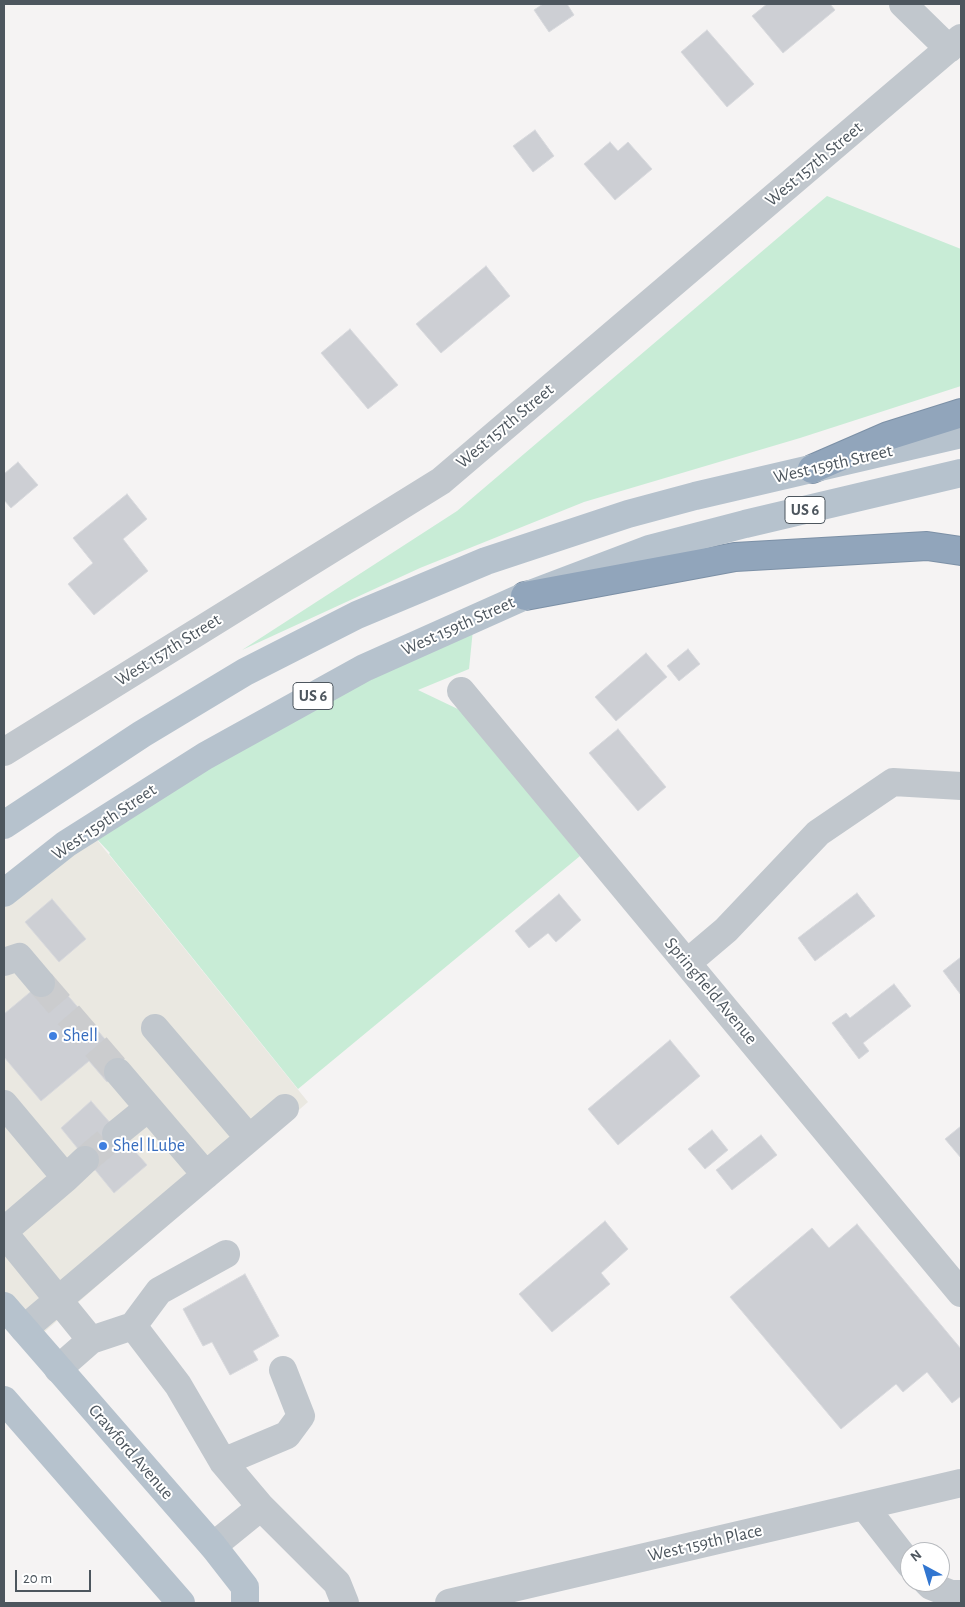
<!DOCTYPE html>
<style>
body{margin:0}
#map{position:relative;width:965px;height:1607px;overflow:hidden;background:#f5f3f3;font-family:"Alegreya Sans",sans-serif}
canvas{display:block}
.frame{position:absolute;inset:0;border:5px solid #4d565e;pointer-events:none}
.north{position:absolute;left:900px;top:1542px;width:50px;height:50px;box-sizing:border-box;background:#fff;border:1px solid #b8bbbf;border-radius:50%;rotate:321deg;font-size:14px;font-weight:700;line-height:20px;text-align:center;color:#4d565e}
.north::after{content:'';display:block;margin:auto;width:18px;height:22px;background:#3276d0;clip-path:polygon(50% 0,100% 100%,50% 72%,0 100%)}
.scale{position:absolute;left:15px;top:1570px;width:76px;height:22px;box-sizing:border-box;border:2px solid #4d565e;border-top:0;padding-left:6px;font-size:15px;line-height:18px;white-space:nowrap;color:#4d565e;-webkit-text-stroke:4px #fff;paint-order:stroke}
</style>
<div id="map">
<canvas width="965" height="1607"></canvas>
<div class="frame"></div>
<div class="north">N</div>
<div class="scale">20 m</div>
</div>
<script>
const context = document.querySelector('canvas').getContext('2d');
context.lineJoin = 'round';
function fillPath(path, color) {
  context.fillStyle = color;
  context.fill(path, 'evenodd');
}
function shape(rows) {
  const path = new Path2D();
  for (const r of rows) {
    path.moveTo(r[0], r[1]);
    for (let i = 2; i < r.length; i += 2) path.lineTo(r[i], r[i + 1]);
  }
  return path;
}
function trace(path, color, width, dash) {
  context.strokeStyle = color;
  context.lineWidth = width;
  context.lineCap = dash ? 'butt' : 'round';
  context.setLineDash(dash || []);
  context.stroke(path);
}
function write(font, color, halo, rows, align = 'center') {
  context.font = font + ' "Alegreya Sans",sans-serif';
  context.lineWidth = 4;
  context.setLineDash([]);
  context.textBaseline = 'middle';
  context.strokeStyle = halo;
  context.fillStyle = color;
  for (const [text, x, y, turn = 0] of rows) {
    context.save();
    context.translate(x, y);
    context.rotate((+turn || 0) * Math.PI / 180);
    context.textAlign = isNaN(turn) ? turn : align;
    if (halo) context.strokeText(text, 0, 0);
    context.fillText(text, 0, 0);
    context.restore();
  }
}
const commercial = shape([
 [93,835,308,1102,42,1334,4,1291,4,905]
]);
const green = shape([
 [827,196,961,249,961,386,800,438,584,502,420,568,242,650,457,511],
 [473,629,469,669,418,690,462,711,580,856,298,1089,109,854,110,853,93,835,332,699]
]);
const building = shape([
 [543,4,567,4,574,15,549,32,534,10,543,4],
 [767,4,830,4,835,10,783,53,752,16,767,4],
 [707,30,754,84,727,107,681,52,707,30],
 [535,130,554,156,533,172,513,146,535,130],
 [610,142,618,151,628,142,652,169,615,200,584,164,610,142],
 [486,266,510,296,441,353,416,324,486,266],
 [350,329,398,385,368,409,321,353,350,329],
 [18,462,38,485,11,508,4,500,4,474,18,462],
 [127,494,147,519,123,539,148,571,94,615,68,584,93,563,73,538,127,494],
 [688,649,700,664,679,681,667,666,688,649],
 [646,653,667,677,616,721,595,697,646,653],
 [618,729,666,787,638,811,589,753,618,729],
 [857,893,875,916,815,961,798,938,857,893],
 [559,894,581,920,556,942,548,933,529,948,515,931,559,894],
 [52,899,86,939,59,962,25,922,52,899],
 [961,957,961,995,943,971,961,957],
 [41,964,127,1065,107,1082,89,1061,41,1101,4,1057,4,1014,34,989,41,964],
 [894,984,911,1006,863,1043,869,1051,859,1059,832,1023,846,1013,850,1018,894,984],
 [670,1040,700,1076,618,1145,588,1109,670,1040],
 [91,1101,147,1165,114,1193,61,1128,91,1101],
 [961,1126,961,1158,945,1139,961,1126],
 [712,1130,728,1150,705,1169,688,1149,712,1130],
 [761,1135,777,1155,732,1190,716,1170,761,1135],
 [605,1221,628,1249,601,1273,610,1284,552,1332,519,1294,605,1221],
 [857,1224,961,1349,961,1396,952,1403,927,1372,903,1392,896,1384,841,1429,730,1297,812,1228,829,1248,857,1224],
 [245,1274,279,1336,253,1351,258,1360,230,1375,212,1342,203,1346,183,1309,245,1274]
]);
const minorTunnel = shape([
 [41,983,118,1072],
 [85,1160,116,1134]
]);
const minor = shape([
 [903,4,949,49],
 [461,691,961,1293],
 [4,752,441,481,961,38],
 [4,962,19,957,41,983],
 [687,963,726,930,818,833,893,782,961,786],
 [155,1028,249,1138],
 [118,1072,206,1175],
 [4,1104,66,1178,4,1231],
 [116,1134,148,1108],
 [66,1178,85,1160],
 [4,1233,91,1340],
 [133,1326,159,1291,226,1254],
 [24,1329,285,1108],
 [58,1369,91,1340,133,1326,178,1385,223,1462,261,1507,213,1546],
 [223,1462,287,1435,301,1416,283,1370],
 [864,1506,910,1565],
 [261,1507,337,1583,345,1603],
 [927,1582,931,1586,951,1594,961,1594],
 [449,1603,961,1483]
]);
const major = shape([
 [4,825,142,734,245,672,357,615,486,561,628,514,695,496,961,434],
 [4,893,66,844,205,756,364,668,525,596,649,549,745,524,961,473],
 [4,1306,213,1546,245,1587,245,1603],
 [4,1400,181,1603]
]);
const highway = shape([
 [812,469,888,436,961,413],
 [525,596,735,557,927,546,961,551]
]);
const markers = [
 [53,1036,5,"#3f7fe0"],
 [103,1146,5,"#3f7fe0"]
];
const shields = [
 [805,510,40],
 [313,696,40]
];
const shieldNames = [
 ["US 6",805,510],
 ["US 6",313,696]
];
const streetNames = [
 ["West 157th Street",814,164,-40],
 ["West 157th Street",505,426,-40],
 ["West 159th Street",833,464,-13],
 ["West 159th Street",458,626,-24],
 ["West 157th Street",168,650,-32],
 ["West 159th Street",104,822,-34],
 ["Springfield Avenue",711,991,50],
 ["Crawford Avenue",131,1452,49],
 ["West 159th Place",705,1543,-13]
];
const shopNames = [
 ["Shell",63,1036],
 ["Shel lLube",113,1146]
];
fillPath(commercial, '#eae8e1');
fillPath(green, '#c8ecd6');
fillPath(building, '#cdcfd4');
trace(building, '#d8d9dd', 1);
trace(minorTunnel, '#cbccce', 28, [28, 14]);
trace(highway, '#7c90a6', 30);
trace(minor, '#c1c7cd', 28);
trace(major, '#b6c2cd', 28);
trace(highway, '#91a5bb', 28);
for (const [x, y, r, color] of markers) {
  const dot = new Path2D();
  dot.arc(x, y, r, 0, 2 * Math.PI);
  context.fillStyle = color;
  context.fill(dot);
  trace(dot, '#fff', 2);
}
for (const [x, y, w] of shields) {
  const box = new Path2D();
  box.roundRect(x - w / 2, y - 13.5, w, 27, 4);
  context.fillStyle = '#fff';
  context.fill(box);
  trace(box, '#4d565e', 1);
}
write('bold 16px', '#4d565e', null, shieldNames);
write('18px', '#4d565e', '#fff', streetNames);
write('18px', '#366cbe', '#fff', shopNames, 'left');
</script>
